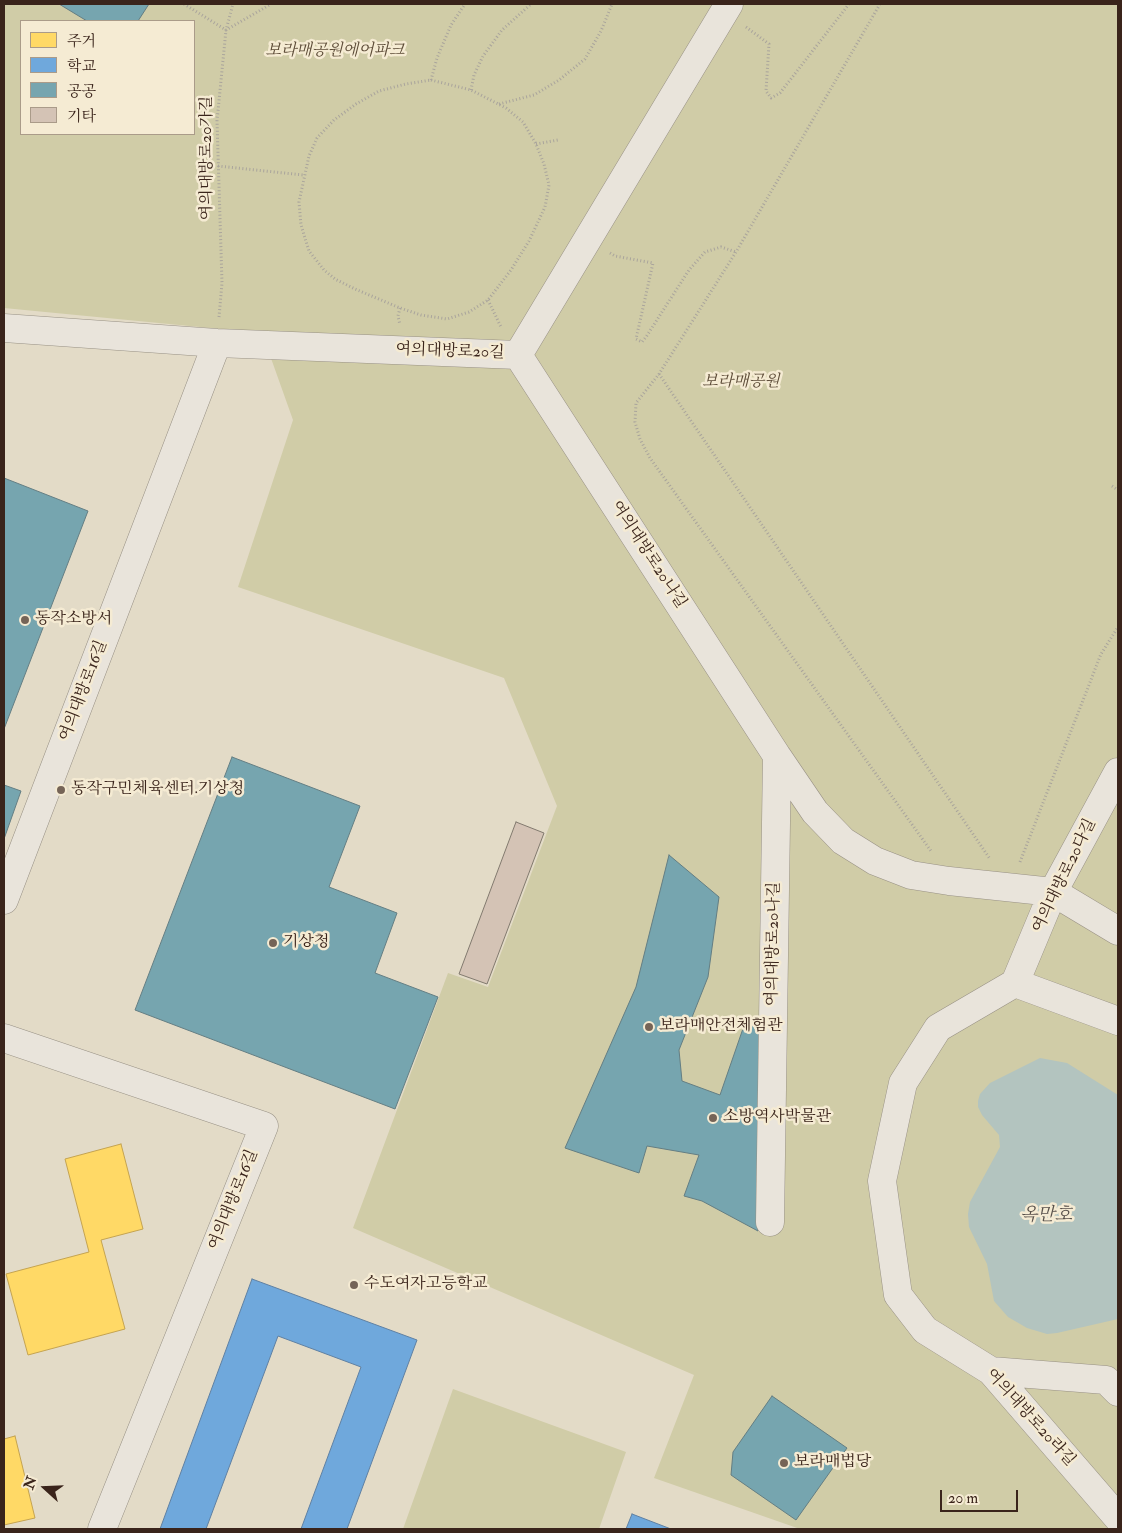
<!DOCTYPE html>
<meta charset="utf-8">
<style>
body{margin:0}
#map{position:relative;width:1122px;height:1533px;overflow:hidden;background:#e3dbc7;font-family:"IM FELL Double Pica","Noto Serif KR",serif}
canvas{display:block}
.frame{position:absolute;inset:0;border:5px solid #3a241b;pointer-events:none}
.legend{position:absolute;left:20px;top:20px;width:175px;height:115px;box-sizing:border-box;background:#f5ebd3;border:1px solid #aa9b89;margin:0;padding:6px 9px;list-style:none;font-size:15px;color:#3a241b}
.legend li{display:flex;align-items:center;gap:10px;height:25px}
.legend b{width:25px;border:1px solid #aa9b89}
.north{position:absolute;left:20px;top:1463px;width:50px;height:50px;-webkit-text-stroke:4px #f5ebd3;paint-order:stroke;rotate:290deg;font-size:14px;font-weight:700;line-height:20px;text-align:center;color:#3a241b}
.north::after{content:'';display:block;margin:auto;width:18px;height:22px;background:#3a241b;clip-path:polygon(50% 0,100% 100%,50% 72%,0 100%)}
.scale{position:absolute;left:940px;top:1490px;width:78px;height:22px;box-sizing:border-box;border:2px solid #3a241b;border-top:0;padding-left:6px;font-size:15px;line-height:18px;white-space:nowrap;color:#3a241b;-webkit-text-stroke:4px #f5ebd3;paint-order:stroke}
</style>
<div id="map">
<canvas width="1122" height="1533"></canvas>
<div class="frame"></div>
<ul class="legend">
<li><b style="height:14px;background:#ffd966"></b>주거</li>
<li><b style="height:14px;background:#6fa8dc"></b>학교</li>
<li><b style="height:14px;background:#76a5af"></b>공공</li>
<li><b style="height:14px;background:#d4c3b5"></b>기타</li>
</ul>
<div class="north">N</div>
<div class="scale">20 m</div>
</div>
<script>
const context = document.querySelector('canvas').getContext('2d');
context.lineJoin = 'round';
function fillPath(path, color) {
  context.fillStyle = color;
  context.fill(path, 'evenodd');
}
function shape(rows) {
  const path = new Path2D();
  for (const r of rows) {
    path.moveTo(r[0], r[1]);
    for (let i = 2; i < r.length; i += 2) path.lineTo(r[i], r[i + 1]);
  }
  return path;
}
function trace(path, color, width, dash) {
  context.strokeStyle = color;
  context.lineWidth = width;
  context.lineCap = dash ? 'butt' : 'round';
  context.setLineDash(dash || []);
  context.stroke(path);
}
function write(font, color, halo, rows, align = 'center') {
  context.font = font + ' "IM FELL Double Pica","Noto Serif KR",serif';
  context.lineWidth = 5;
  context.setLineDash([]);
  context.textBaseline = 'middle';
  context.strokeStyle = halo;
  context.fillStyle = color;
  for (const [text, x, y, turn = 0] of rows) {
    context.save();
    context.translate(x, y);
    context.rotate((+turn || 0) * Math.PI / 180);
    context.textAlign = isNaN(turn) ? turn : align;
    if (halo) context.strokeText(text, 0, 0);
    context.fillText(text, 0, 0);
    context.restore();
  }
}
const green = shape([
 [4,4,1118,4,1118,1529,800,1529,654,1478,694,1375,353,1228,448,973,488,987,557,806,504,678,238,587,293,420,262,333,4,308],
 [21,21,194,21,194,134,21,134],
 [453,1389,626,1452,599,1529,403,1529]
]);
const water = shape([
 [1040,1058,1067,1063,1118,1095,1118,1319,1057,1333,1047,1334,1027,1328,1008,1317,994,1301,987,1264,969,1227,968,1214,970,1202,1000,1147,999,1135,982,1115,978,1107,978,1101,980,1094,990,1083]
]);
const homes = shape([
 [121,1144,143,1229,101,1240,125,1329,28,1355,6,1274,89,1252,65,1159,121,1144],
 [15,1436,35,1518,4,1525,4,1439,15,1436]
]);
const schools = shape([
 [252,1279,417,1340,347,1529,301,1529,361,1367,278,1336,206,1529,160,1529,252,1279],
 [632,1514,671,1529,626,1529,632,1514]
]);
const public = shape([
 [59,4,149,4,138,21,87,21,59,4],
 [4,478,88,511,4,729,4,478],
 [232,757,360,806,329,887,397,913,375,973,438,997,395,1109,135,1010,232,757],
 [4,785,21,791,4,839,4,785],
 [669,855,719,897,708,977,679,1050,682,1081,720,1095,747,1017,764,1021,758,1231,702,1201,684,1196,699,1155,647,1146,639,1173,565,1148,636,987,669,855],
 [772,1396,847,1448,796,1520,731,1475,733,1452,772,1396]
]);
const building = shape([
 [516,822,544,833,487,984,459,974,516,822]
]);
const path = shape([
 [184,4,226,30,271,4],
 [880,4,736,252,659,374,636,403,635,422,640,439,650,458,931,851],
 [746,27,769,44,766,91,771,98,780,93,849,4],
 [431,80,471,90,506,108,523,122,536,144,544,164,549,185,545,207,529,241,511,270,488,300,469,312,447,319,421,315,400,308,355,289,335,279,324,270,309,251,301,225,299,202,309,156,317,138,334,120,356,104,379,91,406,84,431,80],
 [431,80,437,58,451,25,465,4],
 [471,90,474,75,483,56,502,30,531,4],
 [499,104,534,95,559,80,585,59,601,31,612,4],
 [536,144,558,140],
 [218,166,303,175],
 [610,253,615,256,653,263,636,339,642,342,646,337,689,270,705,252,721,247,736,252],
 [488,300,501,327],
 [400,308,398,316,400,325],
 [219,317,222,283,217,121,226,30,233,4],
 [659,374,990,859],
 [1112,486,1118,490],
 [1020,862,1101,654,1118,627]
]);
const minor = shape([
 [4,328,217,343,518,355],
 [518,355,777,756,815,812,843,841,875,861,911,875,949,881,1053,892,1118,931],
 [518,355,729,4],
 [4,900,217,343],
 [1015,983,938,1028,903,1083,882,1181,898,1295,925,1330,991,1371,1118,1518],
 [1015,983,1053,892,1118,772],
 [1015,983,1118,1021],
 [4,1038,264,1126,102,1529],
 [770,1222,777,756],
 [991,1371,1106,1380,1118,1392]
]);
const markers = [
 [25,620,5,"#756457"],
 [61,790,5,"#756457"],
 [273,943,5,"#756457"],
 [649,1027,5,"#756457"],
 [713,1118,5,"#756457"],
 [354,1285,5,"#756457"],
 [784,1463,5,"#756457"]
];
const parkNames = [
 ["보라매공원에어파크",335,52],
 ["보라매공원",741,383]
];
const streetNames = [
 ["여의대방로20가길",208,158,-90],
 ["여의대방로20길",450,352,2],
 ["여의대방로20나길",648,555,57],
 ["여의대방로16길",84,691,-69],
 ["여의대방로20다길",1065,876,-64],
 ["여의대방로20나길",774,944,-89],
 ["여의대방로16길",234,1200,-68],
 ["여의대방로20라길",1030,1418,48]
];
const poiNames = [
 ["동작소방서",35,620],
 ["동작구민체육센터.기상청",71,790],
 ["기상청",283,943],
 ["보라매안전체험관",659,1027],
 ["소방역사박물관",723,1118],
 ["수도여자고등학교",364,1285],
 ["보라매법당",794,1463]
];
const waterNames = [
 ["옥만호",1046,1216]
];
fillPath(green, '#d0cca7');
fillPath(water, '#b3c4bf');
fillPath(homes, '#ffd966');
trace(homes, '#c4a350', 1);
fillPath(schools, '#6fa8dc');
trace(schools, '#5f80a2', 1);
fillPath(public, '#76a5af');
trace(public, '#647e83', 1);
fillPath(building, '#d4c3b5');
trace(building, '#81796e', 1);
trace(minor, '#989185', 29);
trace(path, '#a9a49c', 3, [1, 2.5]);
trace(minor, '#e9e4db', 28);
for (const [x, y, r, color] of markers) {
  const dot = new Path2D();
  dot.arc(x, y, r, 0, 2 * Math.PI);
  context.fillStyle = color;
  context.fill(dot);
  trace(dot, '#f5ebd3', 2);
}
write('italic 16px', '#5c4b37', '#f5ebd3', parkNames);
write('16px', '#3a241b', '#f5ebd3', streetNames);
write('16px', '#3a241b', '#f5ebd3', poiNames, 'left');
write('italic 18px', '#58514b', '#f5ebd3', waterNames);
</script>
